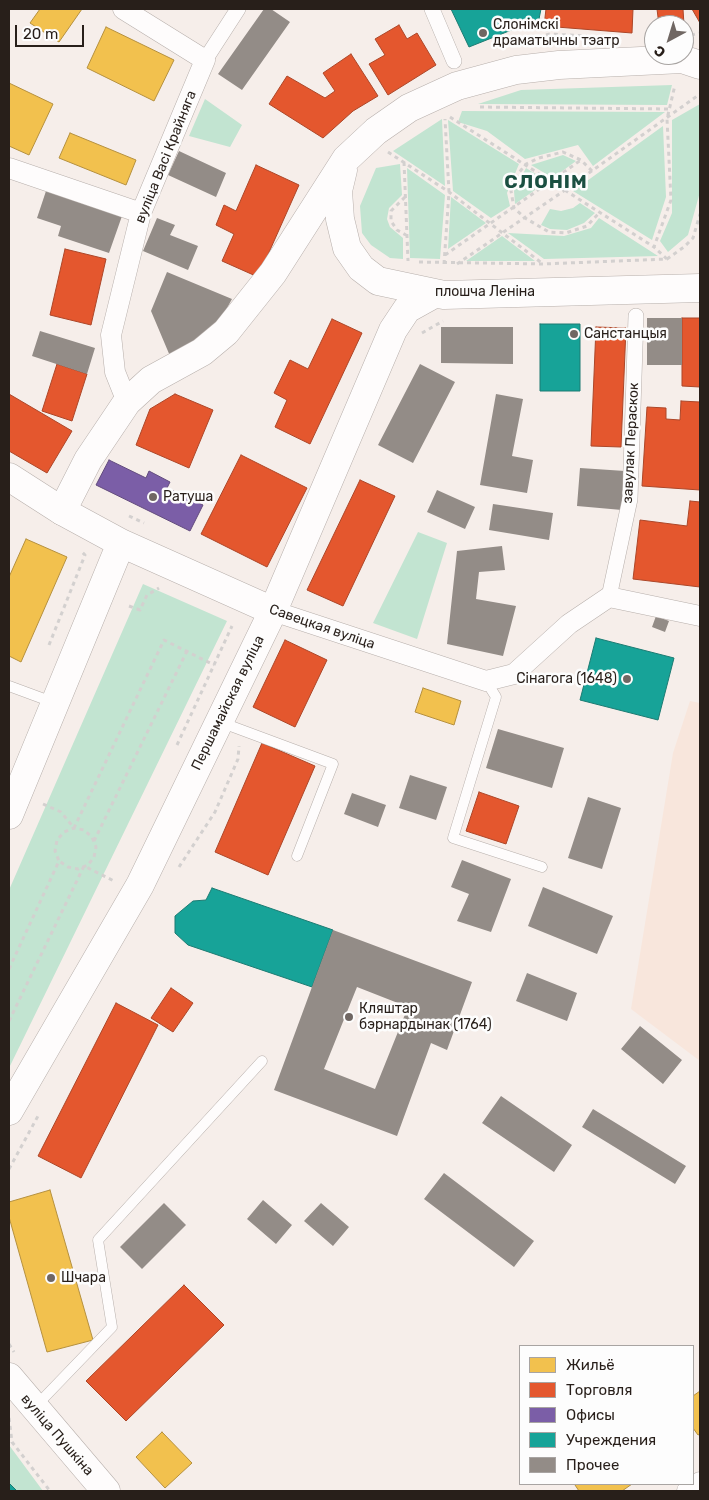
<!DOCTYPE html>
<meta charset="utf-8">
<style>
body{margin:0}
#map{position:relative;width:709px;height:1500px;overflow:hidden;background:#f6eeea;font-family:Rubik,sans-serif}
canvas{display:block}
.frame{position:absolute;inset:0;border:10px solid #281f1a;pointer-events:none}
.legend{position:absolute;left:519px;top:1345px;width:175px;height:140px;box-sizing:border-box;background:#fdfdfd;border:1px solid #a8a4a2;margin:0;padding:6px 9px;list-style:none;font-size:15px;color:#281f1a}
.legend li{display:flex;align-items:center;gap:10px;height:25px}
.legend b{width:25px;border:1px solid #a8a4a2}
.north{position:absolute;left:644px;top:15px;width:50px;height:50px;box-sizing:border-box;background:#fdfdfd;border:1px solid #a8a4a2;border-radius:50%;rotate:219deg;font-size:14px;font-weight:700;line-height:20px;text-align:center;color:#281f1a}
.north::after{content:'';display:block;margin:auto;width:18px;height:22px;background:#706763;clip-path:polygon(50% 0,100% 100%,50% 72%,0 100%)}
.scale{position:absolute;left:15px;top:25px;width:69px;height:22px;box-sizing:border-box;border:2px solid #281f1a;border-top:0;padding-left:6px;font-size:15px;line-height:18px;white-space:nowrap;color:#281f1a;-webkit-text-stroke:4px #fdfdfd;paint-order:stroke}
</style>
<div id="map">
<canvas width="709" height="1500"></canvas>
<div class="frame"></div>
<ul class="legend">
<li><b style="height:14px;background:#f2c14e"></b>Жильё</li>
<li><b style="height:14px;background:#e4572e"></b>Торговля</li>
<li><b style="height:14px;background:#7b5ea7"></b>Офисы</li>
<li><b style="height:14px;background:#17a398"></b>Учреждения</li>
<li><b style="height:14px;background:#938c87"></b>Прочее</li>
</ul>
<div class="north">С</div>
<div class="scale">20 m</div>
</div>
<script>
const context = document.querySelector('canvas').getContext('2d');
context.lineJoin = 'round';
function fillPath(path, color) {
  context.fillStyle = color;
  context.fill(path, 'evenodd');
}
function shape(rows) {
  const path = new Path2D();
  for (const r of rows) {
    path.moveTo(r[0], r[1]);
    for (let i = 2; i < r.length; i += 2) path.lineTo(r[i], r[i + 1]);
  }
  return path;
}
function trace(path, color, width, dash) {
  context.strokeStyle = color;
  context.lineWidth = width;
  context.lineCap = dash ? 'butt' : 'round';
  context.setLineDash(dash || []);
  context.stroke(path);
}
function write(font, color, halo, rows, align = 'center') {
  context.font = font + ' Rubik,sans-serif';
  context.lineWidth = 5;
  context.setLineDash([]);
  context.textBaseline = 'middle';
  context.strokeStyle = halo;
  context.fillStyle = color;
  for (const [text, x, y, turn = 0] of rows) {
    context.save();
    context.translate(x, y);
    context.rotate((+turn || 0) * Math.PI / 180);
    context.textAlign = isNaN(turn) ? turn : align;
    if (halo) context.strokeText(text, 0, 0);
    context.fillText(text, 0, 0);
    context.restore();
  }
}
const built = shape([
 [690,701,700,703,700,1061,631,1009,673,753]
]);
const green = shape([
 [672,85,667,105,478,104,521,90],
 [205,99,242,125,230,147,189,136],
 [700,104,700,192,688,235,668,252,660,241,672,213,672,120],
 [462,111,665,112,593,166,578,145,525,159,487,131,458,122],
 [442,119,445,186,393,151],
 [448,120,519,164,507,193,510,206,491,218,453,191],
 [663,126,666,197,652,240,573,191],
 [563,155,576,161,553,178,531,165],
 [400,164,402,195,389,208,387,219,390,227,403,238,403,259,390,258,371,245,362,233,360,206,376,168],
 [407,168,445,195,440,259,410,258],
 [526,168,539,176,534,183,535,190,515,204,514,191],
 [451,197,486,223,448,249],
 [580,203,595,213,584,223,567,230,550,229,541,225,550,209,561,211,573,208],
 [599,218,658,256,544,259,508,233,564,236,591,228],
 [502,236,535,261,466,261],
 [418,532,447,543,417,639,373,623],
 [143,584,227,621,9,1068,9,890],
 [9,1445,43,1491,9,1491]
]);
const homes = shape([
 [40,9,82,9,59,42,30,23,40,9],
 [106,27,174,60,154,101,87,68,106,27],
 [9,83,53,104,29,155,9,146,9,83],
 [70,133,136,160,126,185,59,158,70,133],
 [26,539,67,557,21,662,9,656,9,577,26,539],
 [423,688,461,701,454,725,415,712,423,688],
 [50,1190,93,1340,47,1352,9,1217,9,1202,50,1190],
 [700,1391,700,1434,698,1435,693,1428,693,1396,700,1391],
 [162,1432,192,1463,165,1488,136,1457,162,1432],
 [577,1484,632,1484,622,1491,579,1491,575,1485,577,1484]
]);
const shops = shape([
 [546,9,633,9,632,33,544,26,546,9],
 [657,9,683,9,684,25,659,25,657,9],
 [692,9,700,9,700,23,692,9],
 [399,25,407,39,417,33,436,65,388,95,369,64,385,55,375,39,399,25],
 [351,54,378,96,353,111,323,138,269,104,287,76,325,98,335,91,323,73,351,54],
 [256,165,299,185,258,277,222,261,234,234,216,225,224,205,236,211,256,165],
 [65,249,106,259,91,325,50,315,65,249],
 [682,318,700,318,700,387,682,386,682,318],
 [332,319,362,333,310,444,275,427,287,400,274,393,290,360,308,369,332,319],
 [596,327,626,328,621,447,591,446,596,327],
 [57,364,87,374,72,421,42,411,57,364],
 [9,394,72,431,47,473,9,451,9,394],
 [175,394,213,410,189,468,136,445,150,409,175,394],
 [681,401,700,402,700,490,642,486,647,407,666,408,666,419,680,420,681,401],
 [241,455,307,488,267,567,201,534,241,455],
 [360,480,395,496,343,606,307,590,360,480],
 [690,501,700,502,700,587,633,579,640,520,687,526,690,501],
 [285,640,327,660,295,727,253,707,285,640],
 [262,743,315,766,268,875,215,852,262,743],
 [479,792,519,806,506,844,466,831,479,792],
 [171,988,193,1003,173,1032,151,1018,171,988],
 [116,1003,158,1025,81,1178,38,1156,116,1003],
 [184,1285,224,1325,126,1421,86,1381,184,1285]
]);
const offices = shape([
 [109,460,146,478,149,471,170,482,167,488,203,505,190,531,96,485,109,460]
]);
const public = shape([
 [451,9,541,9,539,19,469,47,451,9],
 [540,324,580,324,580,391,540,391,540,324],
 [596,638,674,658,658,720,580,700,596,638],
 [212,888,333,930,312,987,188,945,175,933,175,916,193,901,206,900,212,888],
 [9,1483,17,1491,9,1491,9,1483]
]);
const building = shape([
 [264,9,271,9,290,22,242,90,218,74],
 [179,151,226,173,216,197,168,175],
 [46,191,122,216,109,253,58,236,61,226,37,218],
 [157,218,175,225,170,235,198,246,188,270,143,251],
 [167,272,232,299,215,330,170,356,151,311],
 [647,318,682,318,682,365,647,365],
 [441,327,513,327,513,364,441,363],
 [40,331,95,348,87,374,32,356],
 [420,364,455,382,413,463,378,445],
 [496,394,523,399,512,456,533,460,527,493,480,485],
 [580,468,625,471,622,510,577,506],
 [437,490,475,507,465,529,427,512],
 [493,504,553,513,549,540,489,530],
 [502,546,505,570,479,572,476,599,516,606,503,656,447,644,457,551],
 [656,616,669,621,665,632,652,627],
 [498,729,564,748,552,788,486,768],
 [410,775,447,787,436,820,399,808],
 [352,793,386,805,378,827,344,814],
 [588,797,621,808,602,869,568,858],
 [462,860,511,879,491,932,457,921,469,894,451,887],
 [543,887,613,916,597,954,528,926],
 [333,930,472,982,447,1050,431,1043,397,1136,274,1090],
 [357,987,408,1007,375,1089,324,1069],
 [527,973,577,993,567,1021,516,1001],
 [640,1026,682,1060,663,1084,621,1049],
 [501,1096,572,1145,554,1172,482,1123],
 [593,1109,686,1166,675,1184,582,1127],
 [444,1173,534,1241,514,1267,424,1199],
 [263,1200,292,1225,276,1244,247,1219],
 [164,1203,186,1225,142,1269,120,1247],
 [321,1203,349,1227,333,1246,304,1221]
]);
const path = shape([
 [691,35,700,33],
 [507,44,550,34,587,36],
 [480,107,669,109],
 [450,117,654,247],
 [388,152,449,192,543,264],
 [404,162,408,261],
 [592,171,581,160,563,152,539,158,526,164,517,175,511,191,514,208,525,218,549,232,566,233,587,226,599,213],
 [405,197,391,211,391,221,397,230,406,235],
 [445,255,581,160],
 [667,259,654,247,671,200,667,119,675,85],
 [419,262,543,264,667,259,684,247,693,238,700,214],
 [444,264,449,192,445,119],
 [457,264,565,190,700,94],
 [422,333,443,321],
 [129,516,144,523],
 [129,606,140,610,147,595,159,588],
 [49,645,85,555,82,552],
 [177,745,232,626],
 [43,804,61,812,74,828,164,640,214,665],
 [94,841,187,651],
 [179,867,215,812,238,759,239,746],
 [9,969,59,861,55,851,57,840,64,832,74,828,84,830,92,837,96,847,94,857,88,865,78,869,68,867,59,861],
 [9,1021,84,866,114,881],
 [9,1169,38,1116],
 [9,1344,14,1352],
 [9,1418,12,1442,50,1491]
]);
const service = shape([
 [486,681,496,697,453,838,542,867],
 [9,686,55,703],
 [220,722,333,764,297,856],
 [36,1406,112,1327,98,1240,262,1061]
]);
const pedestrian = shape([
 [432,9,454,61],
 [205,60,238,9],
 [609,597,630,499,636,316]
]);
const minor = shape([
 [123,9,205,60,141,213,111,335,115,372,127,402],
 [9,168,141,213],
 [273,611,486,681,514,674,569,624,609,597,700,616],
 [687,1491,700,1482]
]);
const secondary = shape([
 [9,477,62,511]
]);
const primary = shape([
 [343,170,338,191,340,219,347,248,361,268,378,281,444,295,700,288],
 [273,611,121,543,62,511,88,460,127,402,151,380,202,352,226,332,273,273,346,159,376,131,409,108,457,86,516,70,559,65,682,59,700,65],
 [9,815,121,543],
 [9,1111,140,885,273,611,393,330,407,309,434,294],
 [9,1377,106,1491]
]);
const markers = [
 [483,33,5,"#706763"],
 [574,334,5,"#706763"],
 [153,497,5,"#706763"],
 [627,679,5,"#706763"],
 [349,1017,5,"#706763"],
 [51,1278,5,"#706763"]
];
const poiNames = [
 ["Слонімскі",493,25],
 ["драматычны тэатр",493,41],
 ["Санстанцыя",584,334],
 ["Ратуша",163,497],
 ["Сінагога (1648)",617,679,"right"],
 ["Кляштар",359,1009],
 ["бэрнардынак (1764)",359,1025],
 ["Шчара",61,1278]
];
const streetNames = [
 ["вуліца Васі Крайняга",166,157,-68],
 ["плошча Леніна",485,292],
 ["завулак Пераскок",631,443,-87],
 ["Савецкая вуліца",322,627,19],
 ["Першамайская вуліца",228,703,-64],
 ["вуліца Пушкіна",57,1435,49]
];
const districtNames = [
 ["СЛОНІМ",546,183]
];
fillPath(built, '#f8e6dc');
fillPath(green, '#c2e4d1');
fillPath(homes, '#f2c14e');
trace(homes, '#b5903e', 1);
fillPath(shops, '#e4572e');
trace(shops, '#ac4628', 1);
fillPath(offices, '#7b5ea7');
trace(offices, '#624b7d', 1);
fillPath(public, '#17a398');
trace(public, '#1c7b72', 1);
fillPath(building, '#938c87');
trace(service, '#b7afab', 11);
trace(pedestrian, '#b7afab', 16);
trace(minor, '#b7afab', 21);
trace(secondary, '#b7afab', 29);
trace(primary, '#b7afab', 29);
trace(path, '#d3d0cf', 3, [4, 4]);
trace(service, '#fefcfc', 10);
trace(pedestrian, '#fefcfc', 15);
trace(minor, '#fefcfc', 20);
trace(secondary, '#fefcfc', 28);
trace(primary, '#fefcfc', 28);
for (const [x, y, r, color] of markers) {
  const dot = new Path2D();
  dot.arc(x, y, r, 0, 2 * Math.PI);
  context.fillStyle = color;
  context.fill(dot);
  trace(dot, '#fdfdfd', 2);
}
write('14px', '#281f1a', '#fdfdfd', poiNames, 'left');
write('14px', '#281f1a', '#fdfdfd', streetNames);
context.letterSpacing = '1px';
write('bold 19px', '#1a4f41', '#fdfdfd', districtNames);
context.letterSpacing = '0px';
</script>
